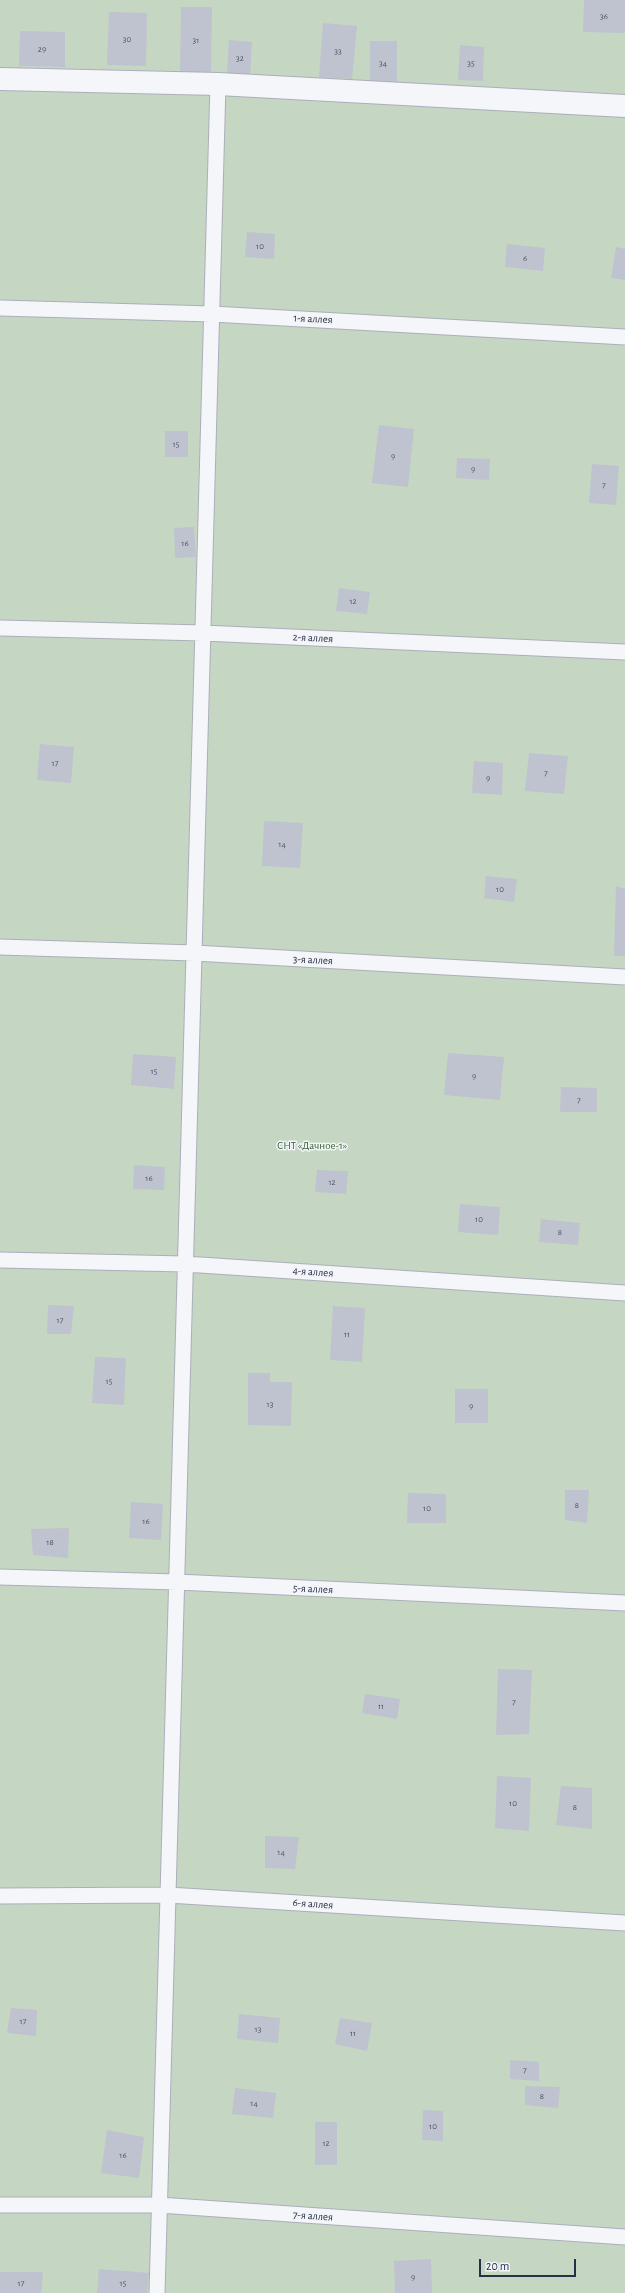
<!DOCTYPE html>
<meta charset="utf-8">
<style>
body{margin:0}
#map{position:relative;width:625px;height:2293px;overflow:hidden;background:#e2e5ec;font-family:"Alegreya Sans",sans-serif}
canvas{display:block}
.scale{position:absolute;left:479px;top:2259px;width:97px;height:18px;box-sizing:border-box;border:2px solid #273046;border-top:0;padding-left:5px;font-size:12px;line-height:14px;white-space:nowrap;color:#273046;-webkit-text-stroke:3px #f2f4f9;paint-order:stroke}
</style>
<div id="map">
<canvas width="625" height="2293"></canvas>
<div class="scale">20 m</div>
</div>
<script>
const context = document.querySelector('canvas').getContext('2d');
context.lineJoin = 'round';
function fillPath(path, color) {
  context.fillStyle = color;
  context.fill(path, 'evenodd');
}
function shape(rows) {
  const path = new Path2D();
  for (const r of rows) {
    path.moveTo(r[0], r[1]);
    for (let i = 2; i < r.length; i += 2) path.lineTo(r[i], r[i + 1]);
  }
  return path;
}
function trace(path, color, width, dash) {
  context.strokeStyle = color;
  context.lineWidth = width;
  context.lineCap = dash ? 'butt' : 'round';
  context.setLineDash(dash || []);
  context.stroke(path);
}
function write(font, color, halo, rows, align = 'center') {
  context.font = font + ' "Alegreya Sans",sans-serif';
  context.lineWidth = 3;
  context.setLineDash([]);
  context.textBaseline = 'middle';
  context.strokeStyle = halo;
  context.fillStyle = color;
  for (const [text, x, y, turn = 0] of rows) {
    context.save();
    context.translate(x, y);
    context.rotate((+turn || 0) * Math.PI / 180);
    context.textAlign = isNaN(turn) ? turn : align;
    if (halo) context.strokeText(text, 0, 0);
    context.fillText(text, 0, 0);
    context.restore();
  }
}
const green = shape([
 [0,0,625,0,625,2293,0,2293]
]);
const building = shape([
 [584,0,625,0,625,33,583,32],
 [181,7,212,7,211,74,180,73],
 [109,12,147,13,146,66,107,65],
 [323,23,357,26,352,79,319,77],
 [20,31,65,32,65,67,19,66],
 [229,40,252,42,250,76,227,75],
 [370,41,397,41,397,85,370,84],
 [460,45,484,47,483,81,458,80],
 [247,232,275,234,274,259,245,257],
 [507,244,545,248,543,271,505,267],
 [616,247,625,249,625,280,611,278],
 [379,425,414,429,408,487,372,483],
 [165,431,188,431,188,457,165,457],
 [457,458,490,459,489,480,456,478],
 [592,464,619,466,616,505,589,503],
 [194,527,196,557,175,558,174,528],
 [339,588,370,592,367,614,336,611],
 [40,744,74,747,71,783,37,780],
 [529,753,568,756,564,794,525,791],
 [474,761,503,763,502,795,472,793],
 [264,821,303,823,300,868,262,866],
 [486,876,517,879,514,902,484,898],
 [616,886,625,889,625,956,614,956],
 [448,1053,504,1057,500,1100,444,1095],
 [133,1054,176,1057,174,1089,131,1085],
 [561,1087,597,1088,597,1112,560,1112],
 [134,1165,165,1167,164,1190,133,1189],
 [317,1170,348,1171,346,1194,315,1192],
 [460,1204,500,1207,498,1235,458,1232],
 [541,1219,580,1223,578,1245,539,1242],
 [48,1305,74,1306,71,1334,47,1334],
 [333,1306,365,1308,362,1362,330,1360],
 [95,1357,126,1358,124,1405,92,1403],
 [248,1373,270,1373,270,1382,292,1382,291,1426,248,1425],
 [455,1389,488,1389,488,1423,455,1423],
 [565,1490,589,1490,587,1523,565,1520],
 [408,1493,446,1494,446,1523,407,1523],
 [131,1502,163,1504,161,1540,129,1538],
 [69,1528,68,1558,33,1555,31,1529],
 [498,1669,532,1670,529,1734,496,1735],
 [365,1694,400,1699,397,1719,362,1713],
 [497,1776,531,1778,529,1831,495,1828],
 [561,1786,592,1788,592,1829,556,1825],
 [265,1836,299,1837,295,1869,265,1868],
 [11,2008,37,2010,36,2036,7,2033],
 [239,2014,280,2018,278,2043,237,2039],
 [340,2018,372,2023,367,2051,335,2044],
 [510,2060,539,2062,539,2081,510,2079],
 [525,2086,560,2087,558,2108,525,2105],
 [235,2088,276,2093,273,2118,232,2114],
 [423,2110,443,2111,443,2141,422,2140],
 [315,2122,337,2122,337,2165,315,2165],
 [107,2130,144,2137,139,2178,101,2173],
 [431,2259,432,2293,395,2293,394,2261],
 [99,2269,149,2273,147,2293,97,2293],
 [0,2272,43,2272,41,2293,0,2293]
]);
const service = shape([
 [0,308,212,314,625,337],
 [0,628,203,633,625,652],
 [0,947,194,953,625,977],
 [0,1260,185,1264,625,1293],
 [0,1577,177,1582,625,1603],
 [0,1896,168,1895,625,1923],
 [0,2205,159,2205,625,2237],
 [157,2293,218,84]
]);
const minor = shape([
 [0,79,218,84,625,106]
]);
const numberNames = [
 ["36",604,16],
 ["30",127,39],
 ["31",196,40],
 ["29",42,49],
 ["33",338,51],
 ["32",240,58],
 ["34",383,63],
 ["35",471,63],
 ["10",260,246],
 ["6",525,258],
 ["15",176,444],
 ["9",393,456],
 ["9",473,469],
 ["7",604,485],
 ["16",185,543],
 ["12",353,601],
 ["17",55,763],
 ["7",546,773],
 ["9",488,778],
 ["14",282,844],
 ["10",500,889],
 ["15",154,1071],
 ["9",474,1076],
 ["7",579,1100],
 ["16",149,1178],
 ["12",332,1182],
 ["10",479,1219],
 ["8",560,1232],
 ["17",60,1320],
 ["11",347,1334],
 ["15",109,1381],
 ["13",270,1404],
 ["9",471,1406],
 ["8",577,1505],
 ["10",427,1508],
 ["16",146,1521],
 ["18",50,1542],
 ["7",514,1702],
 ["11",381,1706],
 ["10",513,1803],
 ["8",575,1807],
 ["14",281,1852],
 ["17",23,2021],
 ["13",258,2029],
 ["11",353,2033],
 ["7",525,2070],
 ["8",542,2096],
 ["14",254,2103],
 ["10",433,2126],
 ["12",326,2143],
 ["16",123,2155],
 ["9",413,2277],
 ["17",21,2283],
 ["15",123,2283]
];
const streetNames = [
 ["1-я аллея",313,319,3],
 ["2-я аллея",313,638,3],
 ["3-я аллея",313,960,3],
 ["4-я аллея",313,1272,4],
 ["5-я аллея",313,1589,3],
 ["6-я аллея",313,1904,4],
 ["7-я аллея",313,2216,4]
];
const parkNames = [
 ["СНТ «Дачное-1»",312,1146]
];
fillPath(green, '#c5d7c2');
fillPath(building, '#bec3cf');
trace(service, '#aaafba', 17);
trace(minor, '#aaafba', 24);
trace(service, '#f5f6f9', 15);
trace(minor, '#f5f6f9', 22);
write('9px', '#4d5568', null, numberNames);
write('11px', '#273046', '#f2f4f9', streetNames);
write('11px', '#386333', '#f2f4f9', parkNames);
</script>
